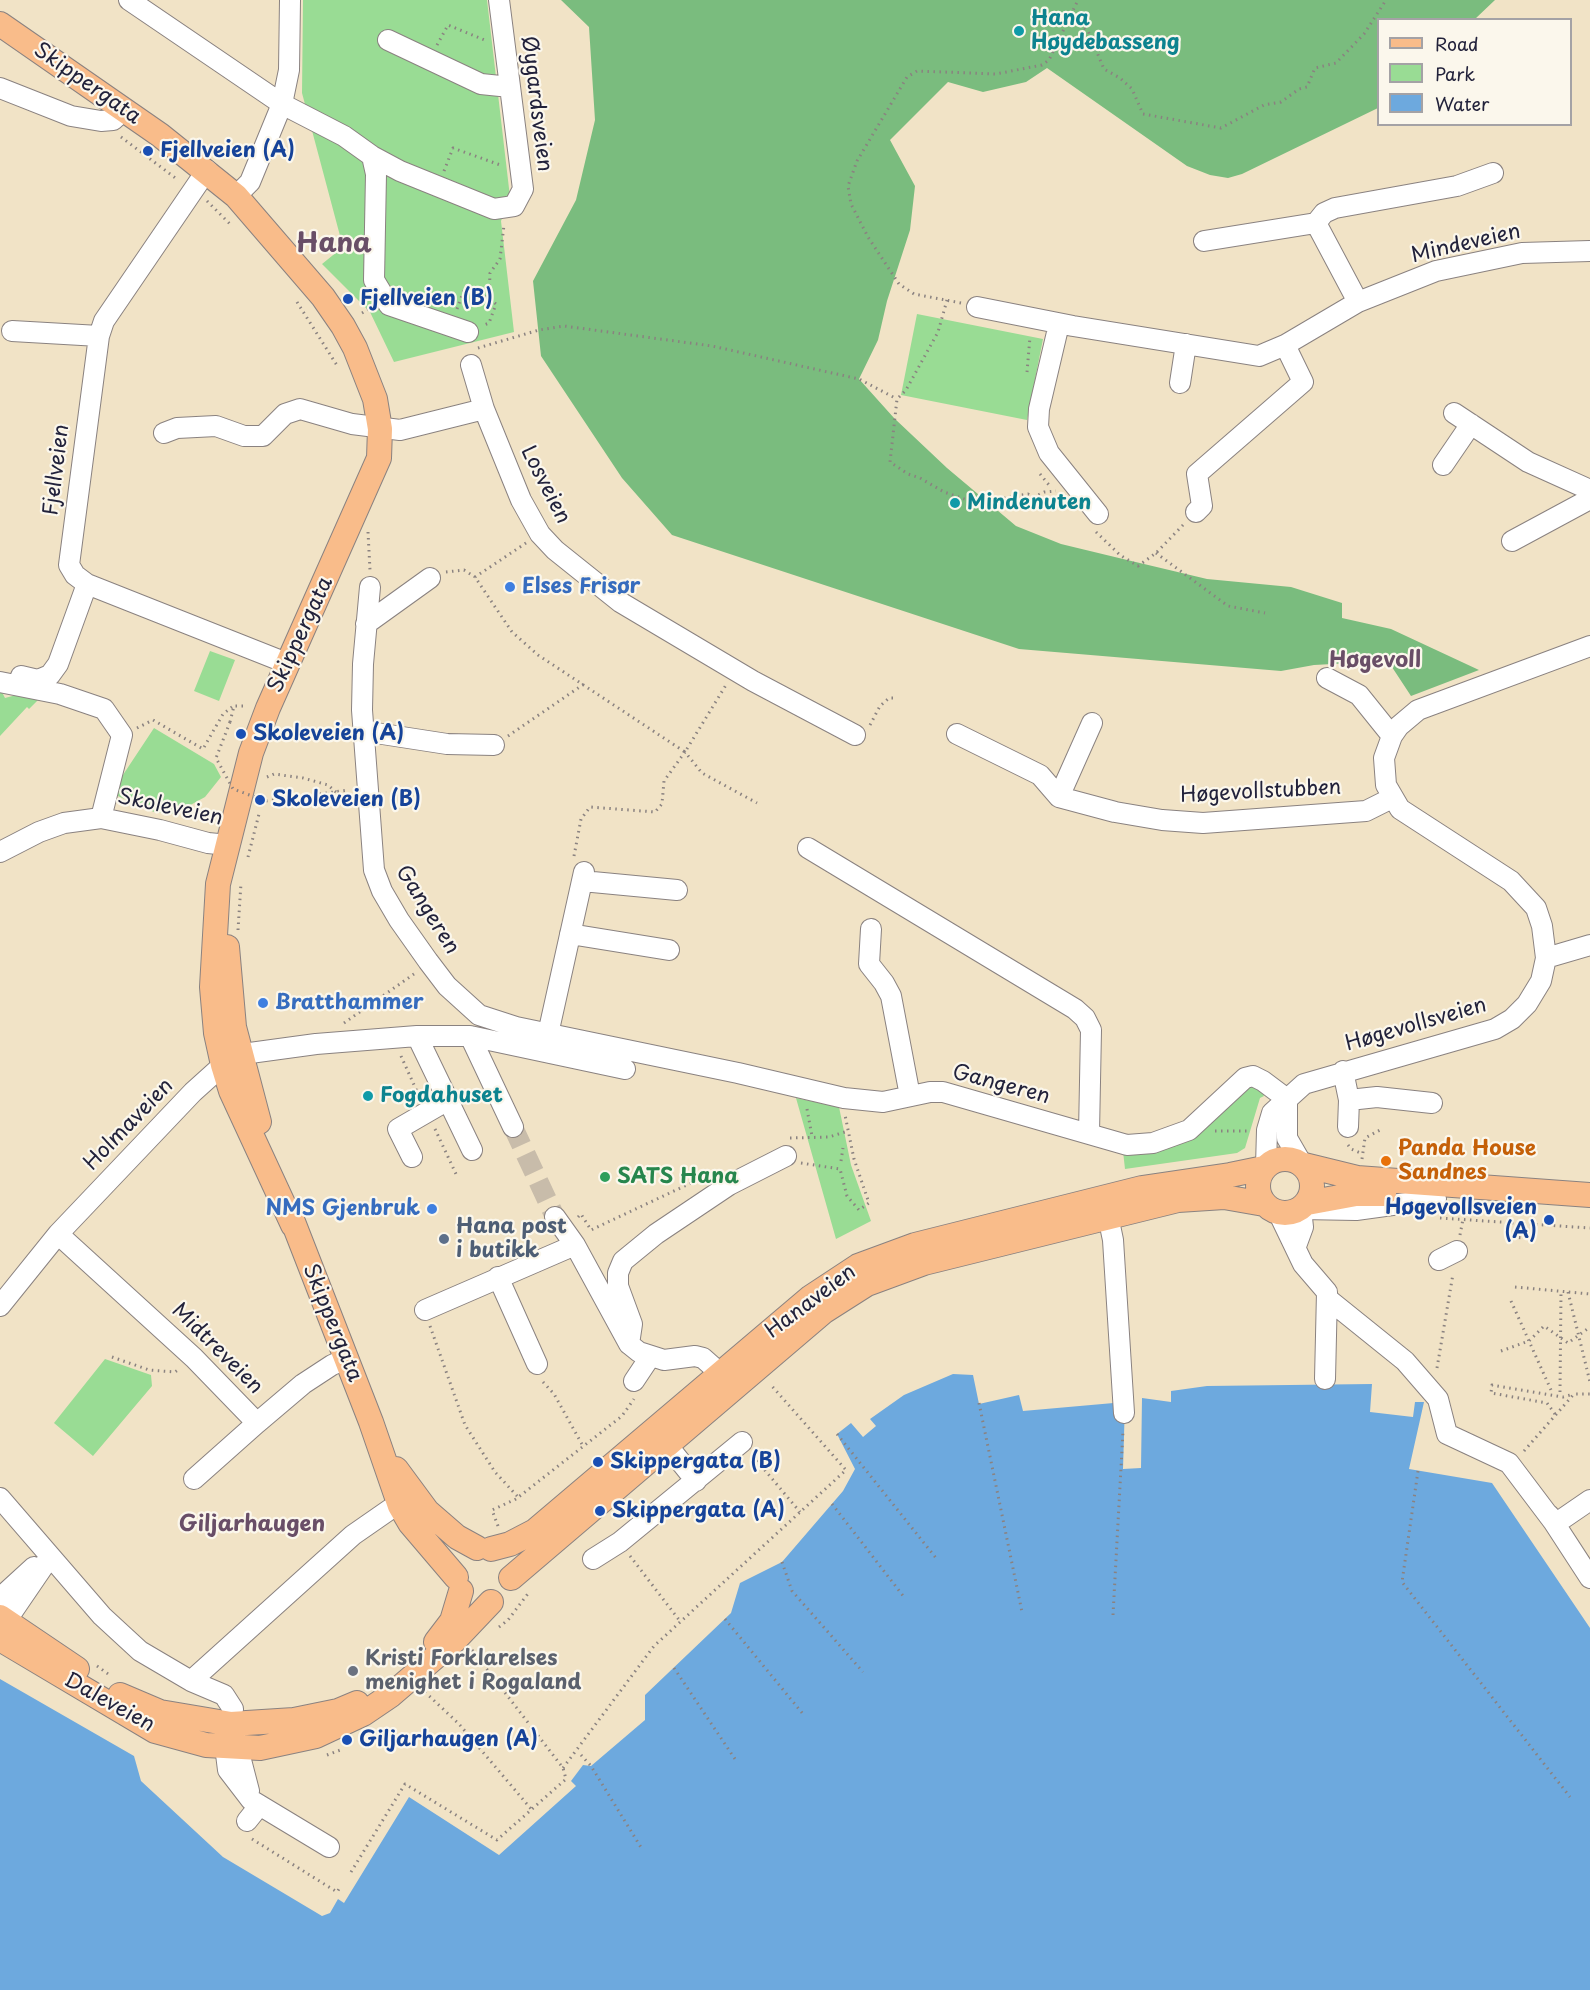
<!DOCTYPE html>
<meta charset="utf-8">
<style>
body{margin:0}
#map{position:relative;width:1590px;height:1990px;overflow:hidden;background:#f1e3c6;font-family:"Playpen Sans",sans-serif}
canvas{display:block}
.legend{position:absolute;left:1377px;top:18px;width:195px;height:108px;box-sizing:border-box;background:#fbf7ec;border:2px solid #a4a2a5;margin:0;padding:8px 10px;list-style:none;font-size:18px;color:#22223b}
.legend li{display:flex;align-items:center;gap:12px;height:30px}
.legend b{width:30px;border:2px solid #a4a2a5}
</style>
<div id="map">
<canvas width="1590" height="1990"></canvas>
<ul class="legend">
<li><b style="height:8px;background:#f9bc8a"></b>Road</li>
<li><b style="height:16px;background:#99dc94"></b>Park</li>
<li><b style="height:16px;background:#6da9de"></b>Water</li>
</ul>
</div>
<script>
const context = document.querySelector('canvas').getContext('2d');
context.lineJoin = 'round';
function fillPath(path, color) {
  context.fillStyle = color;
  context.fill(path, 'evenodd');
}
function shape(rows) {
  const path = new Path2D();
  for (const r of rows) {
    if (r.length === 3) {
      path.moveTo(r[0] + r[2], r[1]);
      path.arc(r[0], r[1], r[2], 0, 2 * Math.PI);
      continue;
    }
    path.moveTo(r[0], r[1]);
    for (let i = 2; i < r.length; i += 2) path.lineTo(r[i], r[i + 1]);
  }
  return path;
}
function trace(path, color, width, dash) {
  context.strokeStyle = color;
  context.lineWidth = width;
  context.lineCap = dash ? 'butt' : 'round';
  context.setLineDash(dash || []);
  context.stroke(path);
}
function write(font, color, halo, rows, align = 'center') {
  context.font = font + ' "Playpen Sans",sans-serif';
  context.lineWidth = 4.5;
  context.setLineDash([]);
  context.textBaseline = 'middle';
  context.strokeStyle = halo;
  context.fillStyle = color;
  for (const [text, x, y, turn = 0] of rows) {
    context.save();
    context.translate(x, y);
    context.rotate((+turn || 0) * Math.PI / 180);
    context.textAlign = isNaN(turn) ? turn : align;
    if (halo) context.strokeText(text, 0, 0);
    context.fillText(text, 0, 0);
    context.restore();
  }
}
const green = shape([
 [303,0,487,0,510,197,501,221,514,332,394,362,370,312,322,264,343,247,302,93],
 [917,314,1043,339,1027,420,901,395],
 [210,651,235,660,219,701,194,691],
 [0,688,5,698,16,695,39,699,29,709,27,707,0,736],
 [154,728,214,764,221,777,205,797,174,814,154,812,111,793],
 [1249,1086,1261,1090,1264,1096,1260,1098,1245,1148,1237,1153,1125,1169,1123,1151,1145,1151],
 [796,1098,839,1107,851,1165,871,1221,836,1239],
 [105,1359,151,1375,152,1386,93,1456,54,1423]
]);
const forest = shape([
 [561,0,1495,0,1475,19,1378,20,1378,108,1242,174,1228,178,1210,175,1187,166,1047,68,1026,82,983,92,948,82,890,140,915,186,910,230,887,301,878,340,859,379,894,418,947,468,1016,526,1061,544,1123,559,1207,579,1291,587,1342,603,1342,618,1391,629,1479,670,1411,696,1388,661,1314,665,1281,671,1019,649,672,535,622,478,541,356,533,281,576,200,595,120,589,27]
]);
const water = shape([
 [953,1374,973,1375,979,1404,1019,1395,1023,1411,1125,1402,1123,1469,1141,1468,1142,1398,1171,1402,1171,1391,1207,1386,1372,1384,1370,1412,1413,1417,1415,1402,1424,1402,1409,1469,1492,1483,1590,1628,1590,1990,0,1990,0,1679,134,1756,141,1781,223,1857,322,1916,330,1913,338,1899,344,1903,409,1797,499,1855,576,1786,571,1781,583,1765,591,1766,645,1720,645,1695,731,1613,740,1583,782,1562,843,1491,855,1469,837,1434,851,1423,863,1437,876,1426,870,1419,904,1395]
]);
const minorTunnel = shape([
 [513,1127,555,1217]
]);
const path = shape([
 [1070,17,1088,31,1104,69,1120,78,1132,89,1143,114,1221,128,1264,105,1281,102,1299,89,1307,87,1315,68,1336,63,1364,34,1386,0],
 [437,45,448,25,487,41],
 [121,137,178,180],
 [444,171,453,148,503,166],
 [207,201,232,226],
 [489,298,490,273,500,259,504,225],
 [947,300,938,332,906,390,897,399,890,462,908,474,920,478,944,492,976,503,1028,494,1034,497,1044,492,1056,491],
 [297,302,338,367],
 [961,303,914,294,899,284,868,237,851,204,848,186,857,161,907,77,917,71,996,74,1042,65,1049,60,1078,0],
 [457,309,464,290,489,298,496,304,489,323,484,325],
 [362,313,369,309],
 [478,348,539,330,564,326,712,346,859,379,897,399],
 [1027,372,1030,337],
 [1040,474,1049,485],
 [368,532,370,570],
 [1096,532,1120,555,1138,566,1156,553,1184,524],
 [526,543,475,577,512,632,538,655,685,752,726,685],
 [1156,553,1228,606,1265,613],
 [446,572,464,570,475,577],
 [230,722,234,706,247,706],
 [870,725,880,706,889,698,897,698],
 [137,728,153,720,203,749,223,714,232,707],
 [508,736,584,684],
 [267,777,274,774,303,778,328,785,336,792],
 [266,801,349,790],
 [574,856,581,819,590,807,655,812,662,804,664,781,685,752,702,773,757,803],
 [248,857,259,814],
 [238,930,241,883],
 [344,1023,414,974],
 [401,1056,419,1096],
 [807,1109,812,1136],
 [435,1129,456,1174],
 [1215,1131,1250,1131],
 [790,1138,829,1137,848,1131],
 [1348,1145,1351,1149,1363,1154],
 [1362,1159,1365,1138,1382,1129],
 [841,1161,843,1148],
 [801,1163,840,1169,847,1196,859,1210,869,1203,854,1159,845,1115],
 [578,1217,581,1214,591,1230,708,1175],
 [1440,1218,1590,1228],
 [1460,1235,1463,1219],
 [1513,1237,1523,1238],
 [1515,1287,1590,1294],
 [1568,1292,1590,1382],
 [1511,1301,1551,1390],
 [430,1326,465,1425,495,1472,518,1497],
 [1501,1351,1529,1341,1544,1326,1568,1343,1590,1327],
 [112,1357,149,1370,175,1372,178,1370],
 [1437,1368,1453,1274],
 [543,1382,554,1394,583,1446],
 [1560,1392,1561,1291],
 [979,1403,1022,1612],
 [1555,1414,1547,1403,1491,1393,1492,1385,1563,1397,1574,1394],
 [837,1434,936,1558],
 [1524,1451,1574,1394,1590,1394],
 [753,1456,800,1512],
 [1418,1471,1402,1582,1570,1797],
 [832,1504,904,1597],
 [498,1526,492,1510,516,1499,622,1416,634,1399],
 [630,1556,680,1621],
 [782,1562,792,1591,863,1672],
 [1113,1615,1123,1431],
 [725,1619,803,1714],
 [499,1627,508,1620,530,1591],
 [97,1666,111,1676],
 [674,1668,735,1759],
 [425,1692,459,1724,532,1810],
 [327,1755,343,1749],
 [581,1755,591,1766,642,1849],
 [563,1768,654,1646,846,1470,771,1385],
 [252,1839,337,1892,339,1889],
 [351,1872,405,1784,497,1840,566,1779,563,1768,472,1650]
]);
const minor = shape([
 [129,0,282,104,344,136,372,156,400,171,494,209,514,206,523,189,499,0],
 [388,40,481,84,510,87],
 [0,88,71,116,101,121,113,120,124,110],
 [372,156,376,174,374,280,389,305,468,332],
 [207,170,104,321,99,336,69,565,75,575,87,584,289,664],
 [236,196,250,182,282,104,289,70,290,0],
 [1316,223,1358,302],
 [1204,241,1316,223,1324,213,1335,208,1457,186,1493,173],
 [977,307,1073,326,1259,356,1285,345,1358,302,1436,271,1522,253,1590,251],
 [1059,324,1039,409,1038,427,1049,453,1098,514],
 [12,331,99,336],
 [471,365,484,409,521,500,540,534,555,550,620,602,753,681,855,735],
 [1180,383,1186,344],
 [1454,413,1528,462,1590,490],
 [164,433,177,428,216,426,244,436,263,436,285,414,300,409,352,424,400,430,484,409],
 [1443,465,1471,424],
 [1196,512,1202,506,1197,474,1303,382,1285,345],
 [1512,541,1590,499],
 [370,587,363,664,362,710,374,870,382,891,399,920,428,961,447,986,479,1015,516,1027,738,1073,844,1098,883,1102,930,1092,943,1092,1127,1145,1153,1143,1189,1130,1245,1078,1253,1076,1263,1081,1287,1099],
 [366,624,430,578],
 [21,676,38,680,50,675,58,664,87,584],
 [1327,678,1359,695,1392,736],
 [0,682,60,694,104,709,122,735,101,818],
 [363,731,447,744,494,745],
 [957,734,1040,775,1059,797,1115,812,1162,820,1203,823,1366,811,1392,798],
 [1059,797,1092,723],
 [808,848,1075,1009,1085,1018,1091,1030,1089,1133],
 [0,852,39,832,64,823,101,818,160,830,208,843,228,845],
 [582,881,677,890],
 [871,929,869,964,884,983,891,996,910,1096],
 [570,934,669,950],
 [1546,958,1590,945],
 [548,1034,584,872],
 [417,1036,472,1150],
 [470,1036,513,1127],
 [1343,1071,1349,1100,1377,1097,1432,1103],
 [1287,1099,1287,1138,1302,1164],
 [1348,1127,1349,1100],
 [412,1157,398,1129,448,1100],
 [1266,1166,1267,1130,1272,1113,1304,1084,1495,1029,1512,1019,1527,1004,1541,981,1546,958,1542,926,1536,908,1511,881,1400,809,1386,785,1384,758,1392,736,1399,726,1418,710,1590,646],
 [1278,1212,1303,1264,1327,1292,1325,1379],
 [1108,1216,1113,1240,1124,1413],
 [555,1217,575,1245,629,1344,639,1352,664,1360,695,1356,703,1358,721,1374],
 [58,1234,193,1092,223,1065,250,1053,316,1044,417,1036,470,1036,625,1069],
 [1296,1246,1303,1227,1301,1209,1356,1210,1436,1199],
 [1439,1260,1457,1251],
 [498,1277,537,1364],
 [1328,1299,1405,1361,1438,1399,1447,1434,1509,1463,1555,1524,1590,1500],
 [0,1306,58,1234,194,1358,257,1423,303,1384,332,1365,346,1359],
 [425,1310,575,1245],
 [629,1344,632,1324,618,1286,618,1273,623,1261,656,1234,729,1185,786,1156],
 [634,1381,650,1357],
 [667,1445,696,1481],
 [194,1479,257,1423],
 [0,1498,102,1616,140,1651,191,1681,224,1695,233,1709],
 [1549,1515,1590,1578],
 [593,1559,620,1542,742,1442],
 [0,1598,34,1567],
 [0,1625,6,1621,49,1558],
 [191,1681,353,1535,389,1510,400,1506],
 [229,1733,225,1746,228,1770,251,1800,329,1847],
 [234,1733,249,1791],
 [247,1821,259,1806]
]);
const major = shape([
 [0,24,160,135,236,196,323,297,343,326,355,348,375,399,380,429,379,458,268,708,251,753,218,884,212,987,216,1033,223,1065,231,1091,293,1225],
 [227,947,234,1027,259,1122],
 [1285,1186,27],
 [1304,1165,1357,1178,1590,1195],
 [1307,1203,1356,1194,1384,1194],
 [288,1209,371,1422,400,1506,410,1523,456,1577],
 [396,1469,427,1511,457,1537,477,1548],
 [491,1549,510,1544,535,1531,811,1297,858,1266,915,1245,1142,1188,1230,1175,1264,1168],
 [511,1578,823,1312,867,1284,924,1263,1178,1200,1224,1197,1264,1204],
 [0,1617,77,1669],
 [0,1639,155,1731,206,1745,260,1748,316,1736,363,1714,391,1695,454,1641,491,1602],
 [436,1642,452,1621,461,1591],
 [120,1695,160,1712,231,1724,294,1720,338,1711,357,1703]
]);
const pathBridge = shape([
 [230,722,216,758,233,789,266,801]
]);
const markers = [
 [1019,31,6,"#0f9aa8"],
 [148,151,6,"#1a4fb4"],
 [348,299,6,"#1a4fb4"],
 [955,503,6,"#0f9aa8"],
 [510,587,6,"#3f7fe0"],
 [241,734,6,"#1a4fb4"],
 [260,800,6,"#1a4fb4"],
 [263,1003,6,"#3f7fe0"],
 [368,1096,6,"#0f9aa8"],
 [1386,1161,6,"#e8710a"],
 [605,1177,6,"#2e9e5b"],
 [432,1209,6,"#3f7fe0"],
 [1549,1220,6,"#1a4fb4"],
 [444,1239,6,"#5c6f8a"],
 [598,1462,6,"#1a4fb4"],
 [600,1511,6,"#1a4fb4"],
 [353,1671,6,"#6b7280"],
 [347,1740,6,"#1a4fb4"]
];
const cultureNames = [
 ["Hana",1031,19],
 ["Høydebasseng",1031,43],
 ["Mindenuten",967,503],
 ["Fogdahuset",380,1096]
];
const streetNames = [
 ["Skippergata",87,84,35],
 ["Øygardsveien",536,104,83],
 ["Mindeveien",1466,244,-13],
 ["Fjellveien",57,470,-83],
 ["Losveien",545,485,63],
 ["Skippergata",301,635,-65],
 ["Høgevollstubben",1261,792,-3],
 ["Skoleveien",170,808,12],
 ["Gangeren",427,910,58],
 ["Høgevollsveien",1416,1025,-16],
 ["Gangeren",1001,1085,15],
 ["Holmaveien",129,1125,-46],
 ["Hanaveien",811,1302,-37],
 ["Skippergata",332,1323,68],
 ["Midtreveien",217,1349,45],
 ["Daleveien",109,1703,29]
];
const transitNames = [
 ["Fjellveien (A)",160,151],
 ["Fjellveien (B)",360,299],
 ["Skoleveien (A)",253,734],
 ["Skoleveien (B)",272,800],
 ["Høgevollsveien",1537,1208,"right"],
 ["(A)",1537,1232,"right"],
 ["Skippergata (B)",610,1462],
 ["Skippergata (A)",612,1511],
 ["Giljarhaugen (A)",359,1740]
];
const shopNames = [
 ["Elses Frisør",522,587],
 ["Bratthammer",275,1003],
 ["NMS Gjenbruk",420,1209,"right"]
];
const foodNames = [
 ["Panda House",1398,1149],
 ["Sandnes",1398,1173]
];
const leisureNames = [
 ["SATS Hana",617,1177]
];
const serviceNames = [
 ["Hana post",456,1227],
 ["i butikk",456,1251]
];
const worshipNames = [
 ["Kristi Forklarelses",365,1659],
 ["menighet i Rogaland",365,1683]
];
const neighbourhoodNames = [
 ["Høgevoll",1375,661],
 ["Giljarhaugen",252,1525]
];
const districtNames = [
 ["Hana",334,245]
];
fillPath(green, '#99dc94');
fillPath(forest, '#7abc7e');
fillPath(water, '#6da9de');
trace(minorTunnel, '#c8bcaa', 20, [20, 10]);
trace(minor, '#8a8280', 22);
trace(major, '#8a8280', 26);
trace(path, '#8a8280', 3, [1.5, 4.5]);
trace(minor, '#fff', 20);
trace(major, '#f9bc8a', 24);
trace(pathBridge, '#8a8280', 3, [1.5, 4.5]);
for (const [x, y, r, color] of markers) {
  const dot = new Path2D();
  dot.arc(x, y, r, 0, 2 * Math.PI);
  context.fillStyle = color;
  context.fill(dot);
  trace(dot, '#fbf7ec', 2);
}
write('bold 21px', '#0d838f', '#fbf7ec', cultureNames, 'left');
write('21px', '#22223b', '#fbf7ec', streetNames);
write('bold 21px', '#164399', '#fbf7ec', transitNames, 'left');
write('bold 21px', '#366cbe', '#fbf7ec', shopNames, 'left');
write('bold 21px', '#c56008', '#fbf7ec', foodNames, 'left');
write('bold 21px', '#27864d', '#fbf7ec', leisureNames, 'left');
write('bold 21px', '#4e5e75', '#fbf7ec', serviceNames, 'left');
write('bold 21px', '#5b616d', '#fbf7ec', worshipNames, 'left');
write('bold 22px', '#694e67', '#fbf7ec', neighbourhoodNames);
write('bold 27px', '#694e67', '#fbf7ec', districtNames);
</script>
